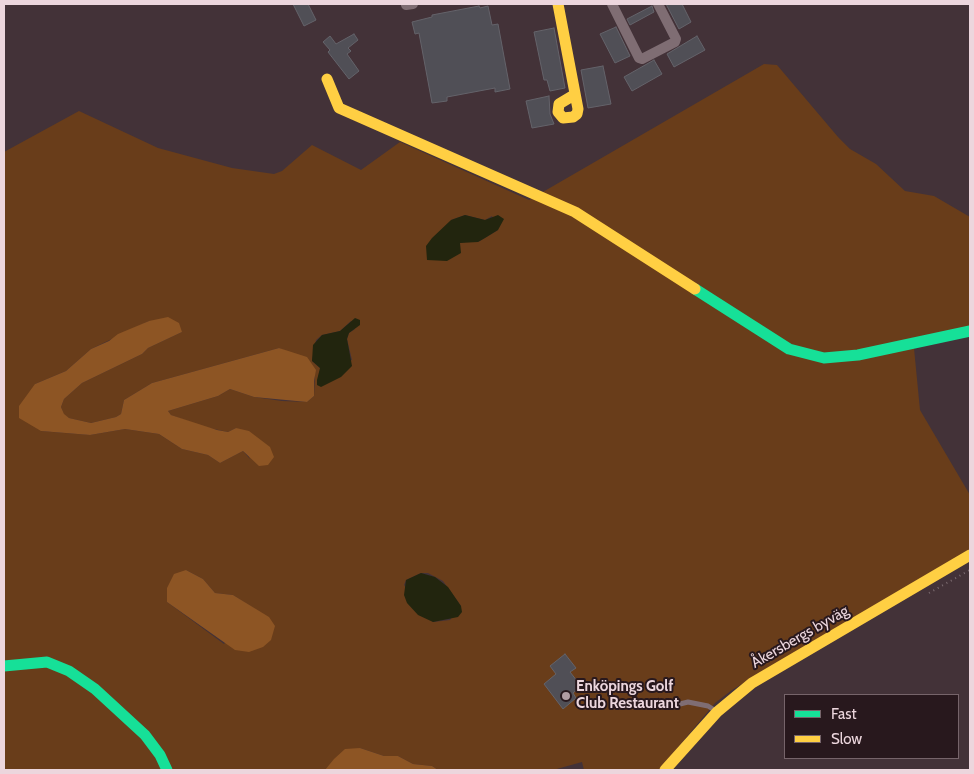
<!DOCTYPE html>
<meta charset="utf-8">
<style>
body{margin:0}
#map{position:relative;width:974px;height:774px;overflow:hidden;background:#433238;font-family:Cabin,sans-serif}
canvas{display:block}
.frame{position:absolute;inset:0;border:5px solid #ecd6dd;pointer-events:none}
.legend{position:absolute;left:784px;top:694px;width:175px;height:65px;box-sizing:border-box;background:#28181d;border:1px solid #76646a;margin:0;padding:6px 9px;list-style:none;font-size:15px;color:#ecd6dd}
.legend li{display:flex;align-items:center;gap:10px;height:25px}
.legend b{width:25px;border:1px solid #76646a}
</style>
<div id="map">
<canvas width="974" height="774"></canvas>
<div class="frame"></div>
<ul class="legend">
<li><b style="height:6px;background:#16e098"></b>Fast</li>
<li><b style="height:6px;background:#ffcf43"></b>Slow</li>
</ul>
</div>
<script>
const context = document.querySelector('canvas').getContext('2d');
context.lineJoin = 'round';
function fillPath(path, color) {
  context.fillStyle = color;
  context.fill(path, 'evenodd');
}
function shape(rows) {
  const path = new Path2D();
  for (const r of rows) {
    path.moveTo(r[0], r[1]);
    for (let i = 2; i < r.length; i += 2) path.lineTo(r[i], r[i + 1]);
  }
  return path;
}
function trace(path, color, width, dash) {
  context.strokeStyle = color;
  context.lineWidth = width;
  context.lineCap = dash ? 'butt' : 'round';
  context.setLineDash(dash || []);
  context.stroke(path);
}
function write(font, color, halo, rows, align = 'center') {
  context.font = font + ' Cabin,sans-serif';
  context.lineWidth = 4;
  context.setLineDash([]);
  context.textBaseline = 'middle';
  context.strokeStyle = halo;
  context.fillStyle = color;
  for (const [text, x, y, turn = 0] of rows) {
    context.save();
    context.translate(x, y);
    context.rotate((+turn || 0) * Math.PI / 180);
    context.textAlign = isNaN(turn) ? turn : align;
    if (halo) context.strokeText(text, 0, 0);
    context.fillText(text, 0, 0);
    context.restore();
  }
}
const green = shape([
 [764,64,777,65,838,137,850,149,876,164,905,191,934,196,970,217,970,328,913,338,920,410,970,495,970,549,732,690,715,703,659,770,584,770,582,762,553,770,438,770,432,766,413,764,398,756,384,756,360,748,325,770,4,770,4,152,79,111,158,148,232,168,274,174,282,171,312,145,361,170,400,142,529,200],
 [465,215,485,220,492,216,498,230,478,242,465,242,460,243,459,247,451,220],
 [149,321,182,332,148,348,142,354,82,383,64,399,61,407,64,415,69,418,91,423,116,417,121,414,124,400,152,383,279,348,288,352,315,374,314,396,307,402,282,401,254,397,230,389,218,396,168,411,171,415,204,427,228,432,236,428,250,459,243,451,220,463,208,455,182,449,159,434,125,429,90,435,41,431,35,384,66,371,91,349],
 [351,321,355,329,349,333,347,339,352,360,320,372,320,368,312,361,316,340,322,335,340,331],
 [186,570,203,579,215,593,233,595,255,609,224,644,167,602],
 [421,573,428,573,443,581,461,606,450,620,433,622,404,585,406,580]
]);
const forest = shape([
 [168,317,179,323,182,332,148,348,142,354,82,383,64,399,61,407,64,414,69,418,91,423,116,417,121,414,124,400,152,383,279,348,307,357,316,370,314,381,314,396,307,402,254,397,230,389,218,396,168,411,171,415,217,430,228,432,236,428,249,431,270,447,274,457,268,465,259,466,243,451,220,463,208,455,182,449,159,434,125,429,90,435,41,431,19,418,19,406,35,384,66,371,91,349,109,341,118,334,149,321],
 [186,570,203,579,215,593,233,595,269,617,275,626,271,640,263,647,249,652,235,650,167,602,167,588,174,574],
 [360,748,384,756,398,756,413,764,432,766,438,770,325,770,334,759,345,749]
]);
const water = shape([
 [465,215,485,220,498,215,504,219,498,230,485,238,478,242,460,243,461,253,447,261,427,260,426,246,432,238,451,220],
 [355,318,360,320,360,325,349,333,347,339,352,366,341,377,321,387,317,385,317,380,320,368,312,361,313,345,322,335,340,331],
 [421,573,435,577,448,587,461,606,462,612,458,617,433,622,418,615,407,603,404,595,406,580]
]);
const building = shape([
 [293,4,308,4,316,20,304,26,293,4],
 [666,4,682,4,691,22,679,29,666,4],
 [479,6,480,8,488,6,492,25,498,24,510,89,495,92,495,88,447,97,447,101,432,103,419,33,415,34,412,22,432,17,432,15,479,6],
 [652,6,654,12,630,25,627,19,652,6],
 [616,27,630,56,615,63,600,34,616,27],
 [554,28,565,88,550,91,547,80,544,80,534,32,554,28],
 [354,34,358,40,348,48,351,51,347,54,359,71,349,79,328,52,330,50,323,42,330,36,336,44,354,34],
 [697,36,705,50,674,67,667,54,697,36],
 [654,60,662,74,632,91,624,77,654,60],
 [603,66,611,104,588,108,581,70,603,66],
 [549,96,550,114,554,124,532,128,526,101,549,96],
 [565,654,576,668,570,672,581,686,573,693,576,698,563,709,544,684,556,674,550,666,565,654]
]);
const path = shape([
 [929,593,970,570]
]);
const lane = shape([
 [672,706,688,702,708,706,716,711]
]);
const street = shape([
 [612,4,639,58,642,59,675,42,676,39,658,4],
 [406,5,413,4]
]);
const fast = shape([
 [695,289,789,349,824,358,858,355,970,331],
 [4,666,47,662,69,671,95,689,145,735,160,755,167,770]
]);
const slow = shape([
 [558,4,578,109,577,114,573,117,563,118,558,112,559,104,574,95],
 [327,79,339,108,575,212,695,289],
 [665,770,717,712,752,683,970,555]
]);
const markers = [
 [566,696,5,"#b19da3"]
];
const streetNames = [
 ["Åkersbergs byväg",800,637,-30]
];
const poiNames = [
 ["Enköpings Golf",576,687],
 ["Club Restaurant",576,704]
];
fillPath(green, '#693d1a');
fillPath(forest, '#8d5524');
fillPath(water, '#22250e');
fillPath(building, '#504f56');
trace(building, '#64636a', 1);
trace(path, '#7c6c71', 2, [1, 4]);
trace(lane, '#7f6d73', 5);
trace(street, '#7f6d73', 10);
trace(fast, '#16e098', 11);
trace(slow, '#ffcf43', 11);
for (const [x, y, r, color] of markers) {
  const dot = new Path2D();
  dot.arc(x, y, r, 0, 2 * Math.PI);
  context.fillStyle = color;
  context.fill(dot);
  trace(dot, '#28181d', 2);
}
write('15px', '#ecd6dd', '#28181d', streetNames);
write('bold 15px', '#ecd6dd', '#28181d', poiNames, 'left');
</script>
